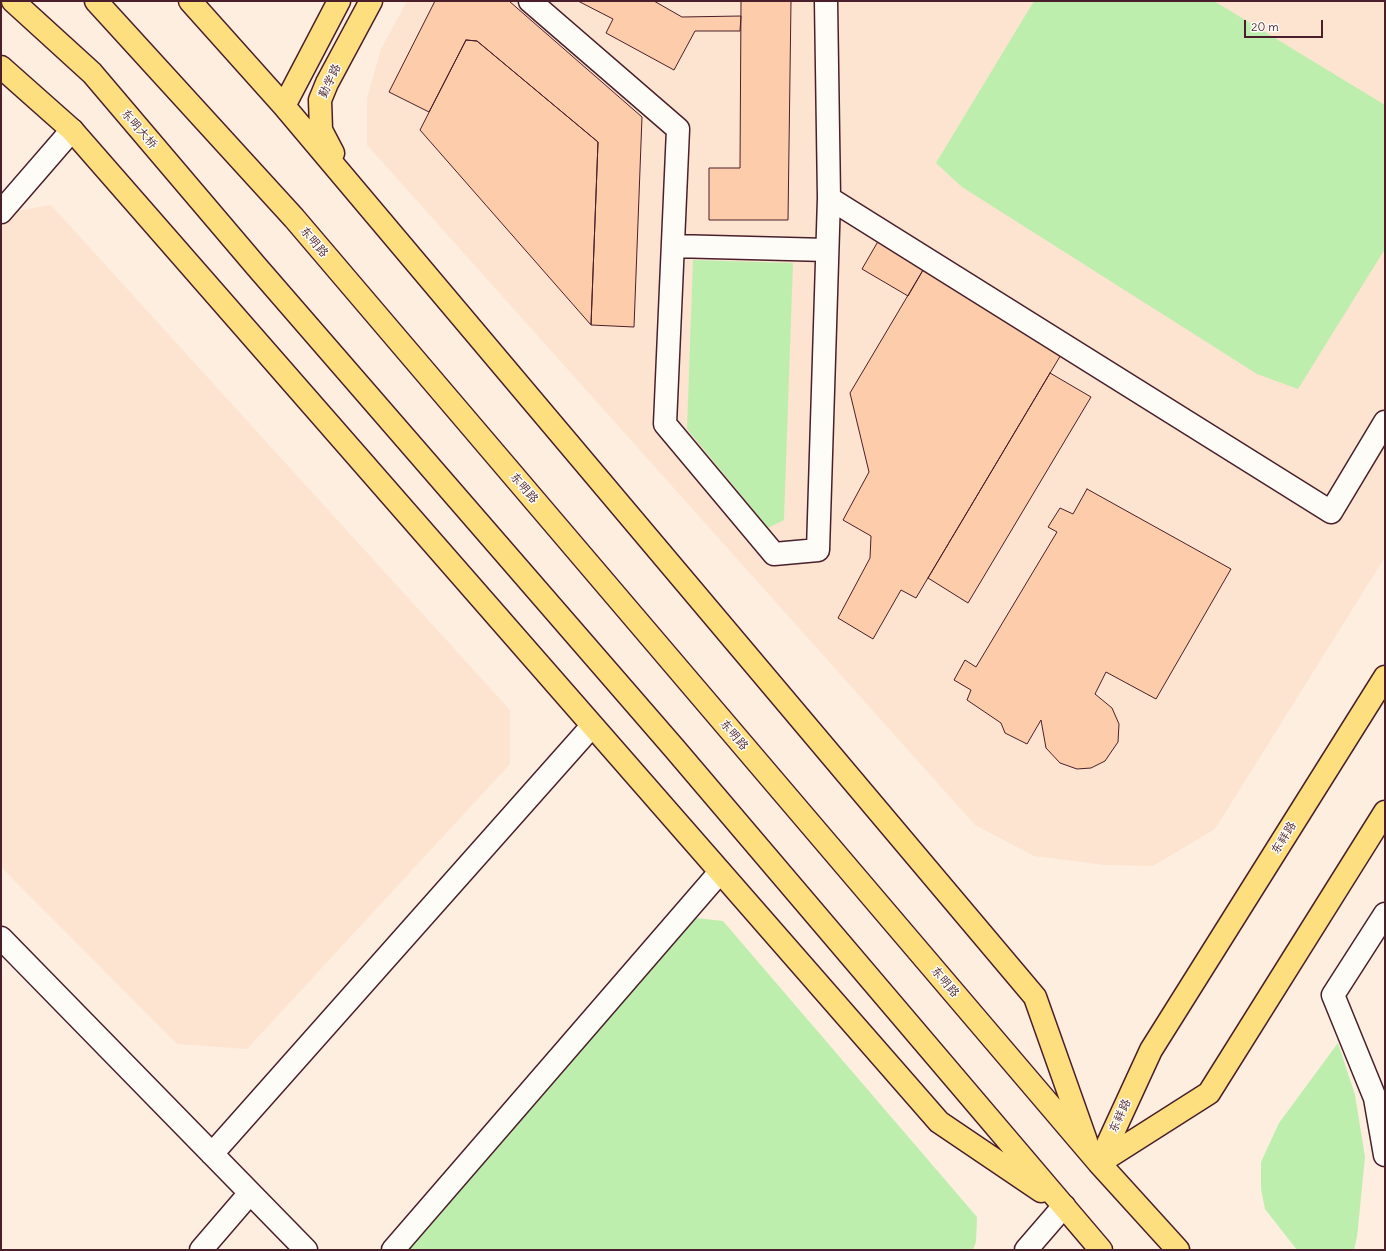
<!DOCTYPE html>
<meta charset="utf-8">
<style>
body{margin:0}
#map{position:relative;width:1386px;height:1251px;overflow:hidden;background:#fdeee0;font-family:Delius,sans-serif}
canvas{display:block}
.frame{position:absolute;inset:0;border:2px solid #4a1f2b;pointer-events:none}
.scale{position:absolute;left:1244px;top:20px;width:79px;height:18px;box-sizing:border-box;border:2px solid #4a1f2b;border-top:0;padding-left:5px;font-size:12px;line-height:14px;white-space:nowrap;color:#4a1f2b;-webkit-text-stroke:3px #fdfcf7;paint-order:stroke}
</style>
<div id="map">
<canvas width="1386" height="1251"></canvas>
<div class="frame"></div>
<div class="scale">20 m</div>
</div>
<script>
const context = document.querySelector('canvas').getContext('2d');
context.lineJoin = 'round';
function fillPath(path, color) {
  context.fillStyle = color;
  context.fill(path, 'evenodd');
}
function shape(rows) {
  const path = new Path2D();
  for (const r of rows) {
    path.moveTo(r[0], r[1]);
    for (let i = 2; i < r.length; i += 2) path.lineTo(r[i], r[i + 1]);
  }
  return path;
}
function trace(path, color, width, dash) {
  context.strokeStyle = color;
  context.lineWidth = width;
  context.lineCap = dash ? 'butt' : 'round';
  context.setLineDash(dash || []);
  context.stroke(path);
}
function write(font, color, halo, rows, align = 'center') {
  context.font = font + ' Delius,"LXGW WenKai TC",sans-serif';
  context.lineWidth = 3;
  context.setLineDash([]);
  context.textBaseline = 'middle';
  context.strokeStyle = halo;
  context.fillStyle = color;
  for (const [text, x, y, turn = 0] of rows) {
    context.save();
    context.translate(x, y);
    context.rotate((+turn || 0) * Math.PI / 180);
    context.textAlign = isNaN(turn) ? turn : align;
    if (halo) context.strokeText(text, 0, 0);
    context.fillText(text, 0, 0);
    context.restore();
  }
}
const built = shape([
 [407,1,1385,1,1385,557,1215,829,1153,866,1105,865,1034,856,975,825,367,145,367,98,381,49],
 [51,205,510,710,510,764,247,1049,177,1044,1,867,1,228,16,211]
]);
const green = shape([
 [1034,1,1214,1,1385,105,1385,249,1298,389,1257,374,962,187,936,163],
 [693,260,793,263,784,520,768,528,687,429],
 [687,917,723,921,977,1217,976,1242,973,1250,408,1250],
 [1338,1043,1355,1095,1365,1157,1357,1237,1354,1250,1297,1250,1265,1209,1261,1189,1261,1162,1279,1123]
]);
const building = shape([
 [435,1,509,1,642,117,634,327,591,325,598,142,477,41,466,40,429,112,389,92,435,1],
 [578,1,654,1,682,17,741,16,740,31,695,31,674,70,606,33,613,19,578,1],
 [741,1,791,1,788,220,709,220,709,168,740,168,741,1],
 [466,40,477,41,598,142,591,325,420,130,466,40],
 [880,238,926,265,908,296,862,269,880,238],
 [926,265,1065,348,916,598,901,590,873,639,838,618,870,558,871,536,843,520,869,472,850,393,926,265],
 [1050,373,1091,397,968,603,928,578,1050,373],
 [1087,489,1231,569,1156,699,1106,672,1095,694,1112,708,1119,724,1118,742,1105,761,1091,768,1077,769,1060,763,1046,748,1041,720,1027,744,1005,733,1001,723,967,700,971,690,954,680,965,660,976,667,1057,532,1048,527,1060,508,1073,514,1087,489]
]);
const minor = shape([
 [530,1,678,129,665,424,774,554,818,550,829,198,826,1],
 [829,198,1331,512,1385,422],
 [1,212,72,130],
 [673,246,827,250],
 [1385,914,1333,995,1375,1098,1385,1155],
 [1,938,306,1250],
 [212,1154,592,726],
 [201,1250,250,1193],
 [393,1250,720,872],
 [1026,1250,1064,1206]
]);
const major = shape([
 [13,1,92,73,256,266,674,748,1101,1250],
 [96,1,294,218,1099,1163,1178,1250],
 [190,1,284,106,1035,997,1086,1141],
 [1,67,72,130,939,1122,1041,1191],
 [284,106,339,1],
 [333,153,321,130,320,100,327,83,371,1],
 [1385,677,1151,1050,1099,1163,1209,1093,1385,812]
]);
const streetNames = [
 ["勤学路",330,81,-65],
 ["东明大桥",139,129,49],
 ["东明路",314,242,50],
 ["东明路",524,488,50],
 ["东明路",734,735,50],
 ["东祥路",1284,838,-58],
 ["东明路",945,982,50],
 ["东祥路",1120,1116,-65]
];
fillPath(built, '#fde4d0');
fillPath(green, '#bdeeae');
fillPath(building, '#fcccab');
trace(building, '#4a1f2b', 1);
trace(minor, '#4a1f2b', 25);
trace(major, '#4a1f2b', 25);
trace(minor, '#fdfcf7', 22);
trace(major, '#fedf80', 22);
write('12px', '#4a1f2b', '#fdfcf7', streetNames);
</script>
